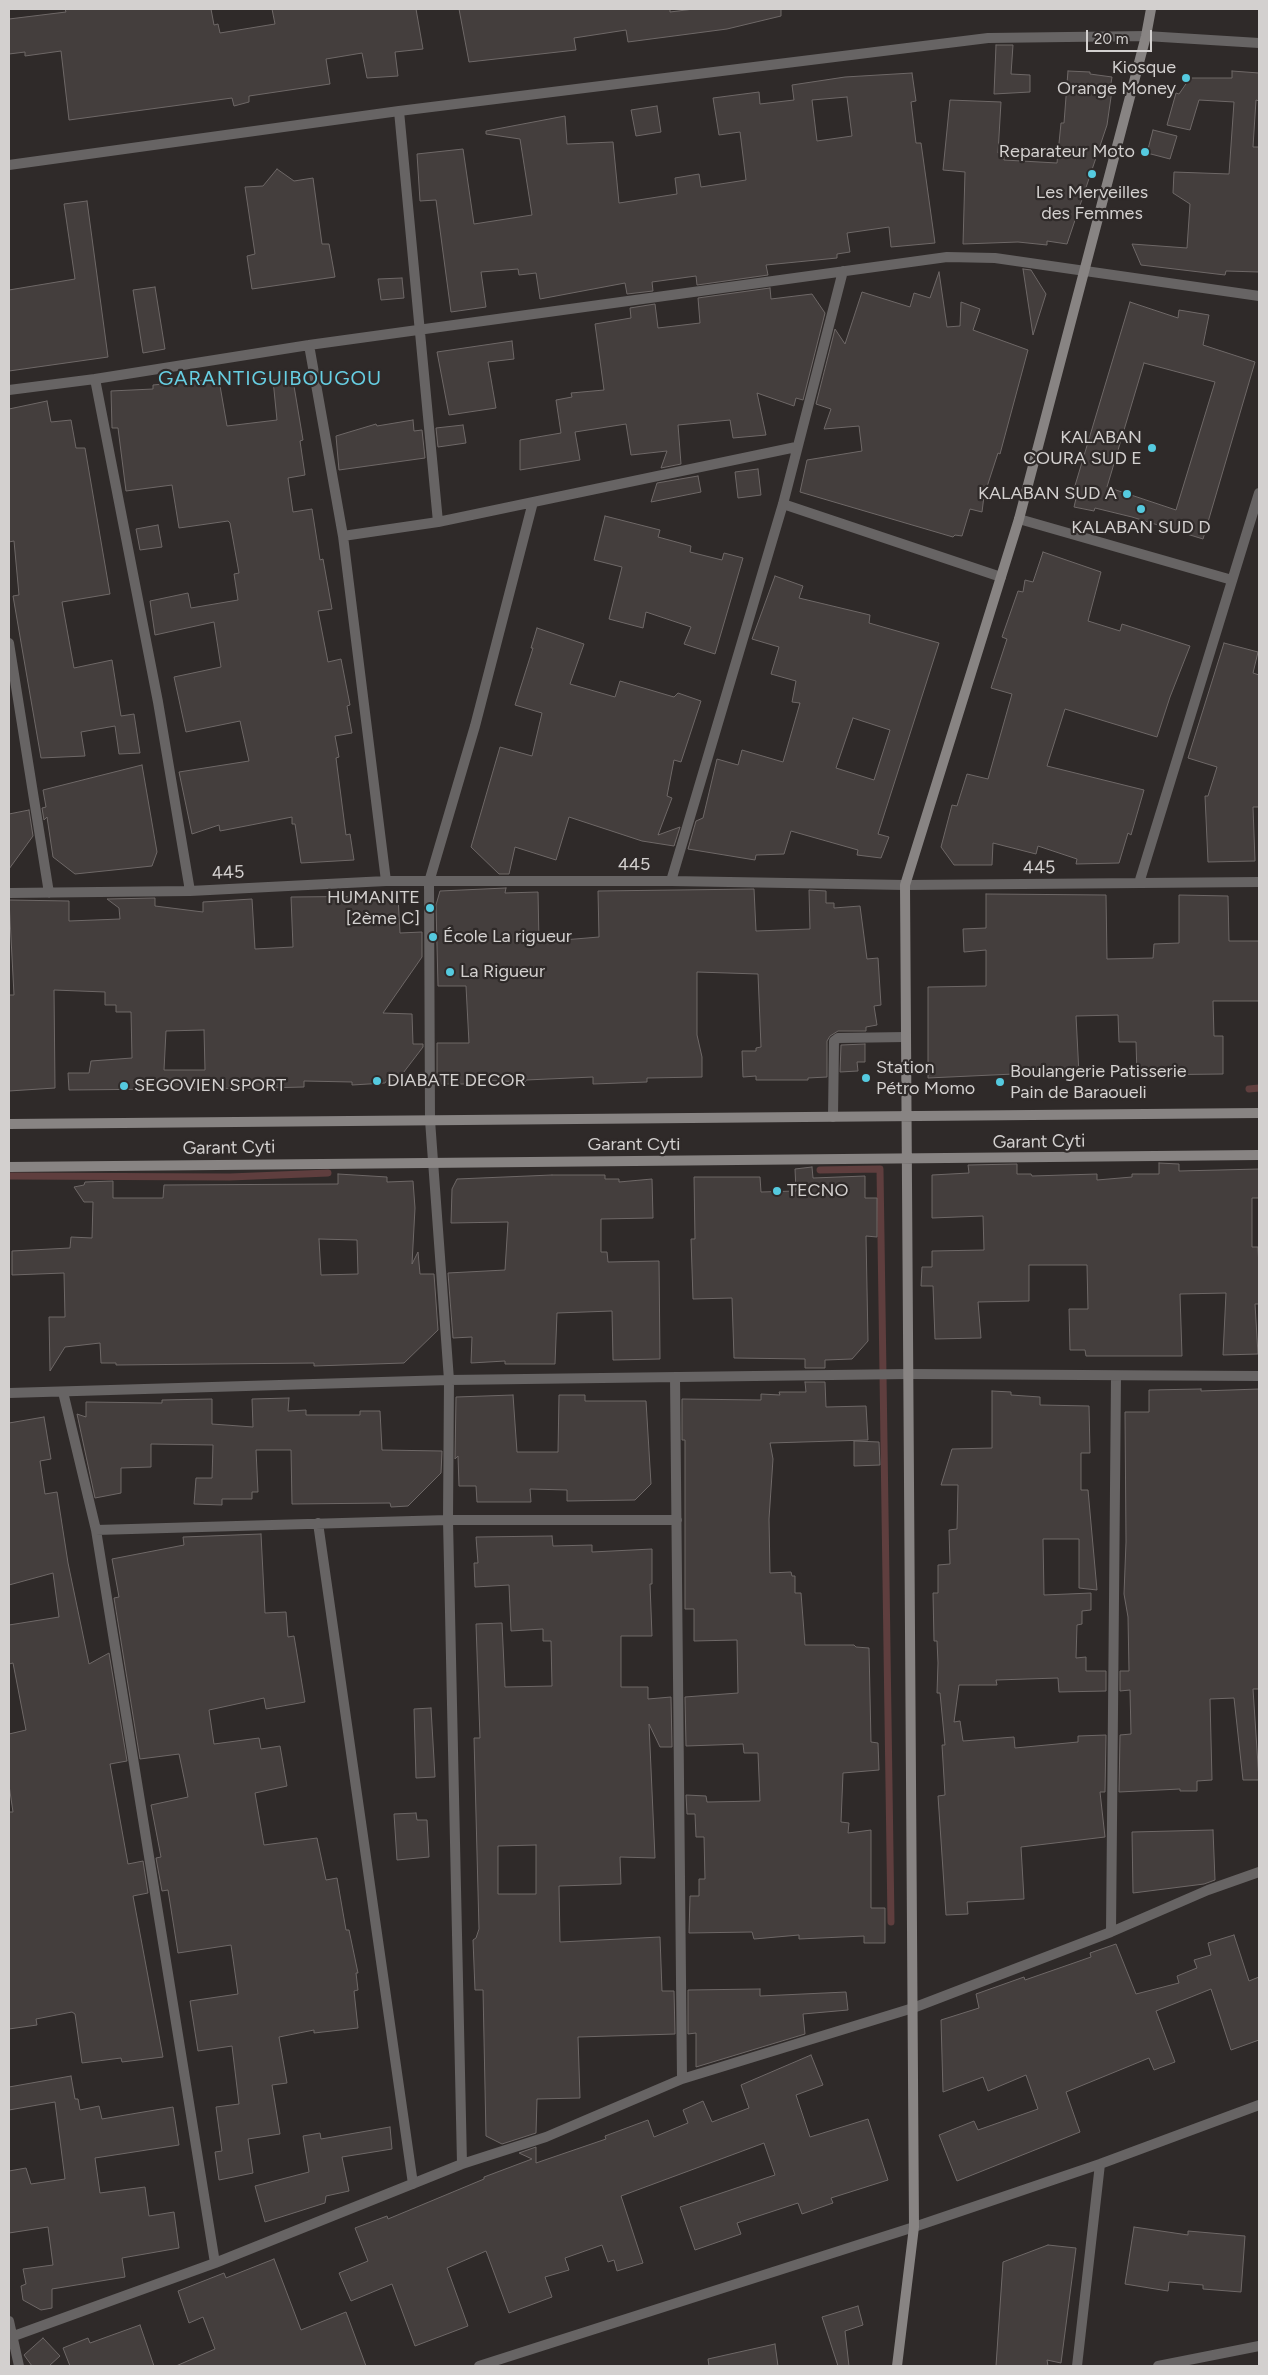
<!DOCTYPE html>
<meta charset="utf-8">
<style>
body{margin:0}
#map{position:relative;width:1268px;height:2375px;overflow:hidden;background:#2f2a29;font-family:Figtree,sans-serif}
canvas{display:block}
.frame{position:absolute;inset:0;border:10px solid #d3d0cf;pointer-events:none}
.scale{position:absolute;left:1086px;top:30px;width:66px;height:22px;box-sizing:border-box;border:2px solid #d3d0cf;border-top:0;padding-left:6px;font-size:15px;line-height:18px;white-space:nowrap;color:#d3d0cf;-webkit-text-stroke:4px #2f2a29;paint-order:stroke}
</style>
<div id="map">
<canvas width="1268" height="2375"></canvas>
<div class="frame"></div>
<div class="scale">20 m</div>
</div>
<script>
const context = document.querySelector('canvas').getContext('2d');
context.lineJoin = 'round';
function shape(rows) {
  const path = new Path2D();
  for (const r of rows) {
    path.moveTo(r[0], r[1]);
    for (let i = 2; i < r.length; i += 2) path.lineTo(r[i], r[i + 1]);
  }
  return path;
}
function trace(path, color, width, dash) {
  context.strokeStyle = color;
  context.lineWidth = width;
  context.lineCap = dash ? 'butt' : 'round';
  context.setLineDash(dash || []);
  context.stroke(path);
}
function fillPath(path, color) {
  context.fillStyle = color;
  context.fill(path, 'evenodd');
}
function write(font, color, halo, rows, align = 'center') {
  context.font = font + ' Figtree,sans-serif';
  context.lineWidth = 4.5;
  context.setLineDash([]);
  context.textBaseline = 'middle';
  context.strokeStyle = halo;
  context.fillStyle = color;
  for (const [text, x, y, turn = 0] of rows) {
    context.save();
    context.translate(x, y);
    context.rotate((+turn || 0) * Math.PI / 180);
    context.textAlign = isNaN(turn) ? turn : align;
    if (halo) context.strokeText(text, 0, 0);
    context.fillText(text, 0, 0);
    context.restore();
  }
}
const stream = shape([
 [1249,1089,1259,1088],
 [820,1170,880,1169,891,1922],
 [9,1176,230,1177,328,1173]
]);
const building = shape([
 [65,9,211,9,214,25,218,24,220,33,275,24,272,9,416,9,423,49,395,52,398,76,367,78,362,53,326,59,330,84,249,96,249,102,234,106,232,98,69,120,61,51,25,56,25,52,9,54,9,19,66,12,65,9],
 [459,9,670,9,670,12,694,9,781,9,781,16,727,29,628,42,626,30,574,38,576,50,469,62,459,9],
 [996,45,1013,45,1011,74,1030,75,1030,92,994,94,996,45],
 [1068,71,1090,72,1090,74,1112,77,1110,90,1112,90,1107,125,1067,244,1047,241,1047,245,1018,242,963,244,965,172,943,170,950,100,1001,102,998,153,1004,152,1004,160,1057,163,1061,123,1064,123,1068,71],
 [1232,71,1259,73,1259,101,1256,100,1253,147,1259,147,1259,272,1226,271,1225,275,1141,265,1132,244,1187,248,1190,204,1173,193,1174,172,1229,174,1234,102,1199,100,1190,130,1167,125,1176,93,1179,94,1190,78,1232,78,1232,71],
 [912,73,916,101,911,102,916,143,921,143,935,243,891,247,889,227,847,233,850,252,837,254,837,258,766,265,768,275,697,285,696,276,652,282,653,291,627,294,625,283,540,299,536,273,519,275,518,269,481,272,486,307,451,312,436,200,420,201,417,154,463,149,474,224,532,215,520,139,486,134,486,131,565,116,567,144,613,142,619,203,677,194,675,178,699,174,701,187,746,180,740,132,719,135,713,98,759,92,760,104,794,100,792,85,845,77,912,73],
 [847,97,852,136,817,141,812,100,847,97],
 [657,106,661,132,636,136,631,110,657,106],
 [1153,130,1177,136,1170,159,1147,153,1153,130],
 [277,169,294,181,313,178,322,244,329,244,335,277,252,289,247,256,255,254,245,187,263,186,277,169],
 [87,201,108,357,9,371,9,290,75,279,64,204,87,201],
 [1023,269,1031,270,1046,294,1033,335,1023,269],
 [939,272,947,327,960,326,961,302,980,309,973,330,1028,350,1000,454,998,453,984,496,982,512,970,509,962,536,955,535,953,537,800,492,807,460,862,451,859,426,824,429,831,409,816,404,835,329,845,344,862,292,910,307,914,293,930,298,939,272],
 [402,278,404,298,381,300,378,279,402,278],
 [155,287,165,349,143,353,133,290,155,287],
 [770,288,771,299,812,294,825,313,803,400,796,398,794,406,757,393,766,435,733,438,730,420,678,425,681,464,661,468,667,451,631,455,626,424,575,432,580,460,520,470,520,440,561,433,556,400,572,397,571,393,604,390,595,324,631,318,630,308,655,304,658,328,700,323,698,298,770,288],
 [1130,302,1178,318,1179,310,1209,315,1203,345,1255,362,1203,539,1132,517,1095,508,1094,511,1074,507,1078,490,1074,489,1130,302],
 [1144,363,1215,382,1176,510,1107,487,1144,363],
 [512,341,514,359,488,362,496,408,449,415,437,352,512,341],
 [205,380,219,380,227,426,277,420,273,380,293,380,303,440,300,441,305,475,288,478,293,512,312,509,320,560,323,559,332,609,318,611,328,662,341,659,350,705,347,706,352,733,335,736,339,757,336,758,346,835,350,834,354,860,301,863,295,824,292,824,292,817,220,831,219,825,192,834,179,772,249,761,240,721,186,732,174,677,221,667,214,622,155,635,150,601,188,593,191,608,238,600,234,574,239,573,230,523,228,521,179,528,172,485,126,491,118,428,112,428,111,391,153,389,153,385,205,380],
 [47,401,51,422,71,420,76,448,85,448,110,594,62,602,74,668,112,660,121,716,134,714,140,753,119,754,115,726,81,732,85,756,41,758,13,596,19,595,14,541,9,542,9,409,47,401],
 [413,420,414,431,422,430,425,458,339,470,336,436,376,424,377,426,413,420],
 [463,425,466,443,438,447,436,428,463,425],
 [758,469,761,495,738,498,735,472,758,469],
 [698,476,701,492,651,502,657,483,698,476],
 [605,516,660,530,658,537,691,546,690,552,722,560,724,553,743,558,715,654,684,644,691,627,646,612,643,628,609,619,622,567,594,560,605,516],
 [158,525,162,547,140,550,136,529,158,525],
 [1043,552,1101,572,1088,621,1120,631,1122,624,1190,646,1170,697,1157,737,1065,709,1047,766,1144,790,1131,835,1128,833,1119,863,1076,864,1077,859,1038,846,1036,854,993,843,992,865,954,865,941,847,952,805,957,806,967,774,988,779,1012,694,991,688,1007,639,1002,637,1018,591,1023,592,1025,580,1033,582,1043,552],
 [775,576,803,586,799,598,870,615,869,623,939,643,878,834,889,837,881,858,857,855,858,850,791,831,784,854,756,855,755,860,688,849,696,821,703,818,717,759,738,765,742,750,783,762,800,703,792,702,796,681,771,674,779,647,752,639,775,576],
 [853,718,890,730,874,780,836,768,853,718],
 [537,628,584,644,570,684,615,697,620,681,674,697,678,693,701,701,681,762,674,760,667,796,672,798,658,835,680,827,674,846,642,841,569,817,556,860,515,847,509,874,499,874,471,847,500,747,532,756,542,713,515,705,533,648,531,648,537,628],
 [1224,643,1258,652,1253,673,1259,675,1259,807,1253,807,1255,861,1208,862,1205,796,1208,796,1217,767,1188,758,1224,643],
 [142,765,157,852,152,866,75,874,53,857,47,817,44,820,42,808,46,807,43,790,142,765],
 [29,810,33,836,9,869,9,814,29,810],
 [506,888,505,893,538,892,539,942,599,937,598,891,754,889,756,931,810,929,809,890,826,891,826,903,834,903,834,908,860,906,867,959,878,958,881,1005,874,1006,877,1025,866,1027,866,1031,838,1031,830,1036,827,1041,827,1077,808,1078,808,1080,756,1080,756,1076,743,1077,742,1051,756,1051,756,1048,761,1047,758,974,697,972,697,1035,702,1057,702,1077,647,1078,647,1082,593,1084,593,1077,526,1080,525,1082,479,1080,479,1084,437,1084,437,1043,469,1043,466,986,438,986,436,905,440,891,506,888],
 [986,894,1106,895,1107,959,1153,958,1154,944,1179,943,1179,895,1228,896,1229,941,1259,941,1259,1001,1213,1001,1214,1036,1223,1036,1223,1074,1137,1075,1136,1042,1119,1042,1118,1015,1076,1016,1079,1074,1014,1074,928,1078,928,987,986,986,986,950,964,952,963,929,986,928,986,894],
 [398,896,400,933,422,932,422,957,383,1013,412,1014,413,1044,423,1044,423,1047,397,1081,387,1080,385,1083,352,1085,352,1082,304,1081,304,1087,264,1088,69,1090,68,1073,89,1073,91,1061,132,1058,131,1012,116,1012,116,1005,105,1005,105,992,54,990,55,1088,9,1091,9,995,14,995,9,900,69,901,69,921,120,919,119,908,107,899,155,898,155,906,203,912,203,902,252,899,255,949,293,947,291,897,398,896],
 [204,1030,205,1070,164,1070,166,1031,204,1030],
 [865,1044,865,1062,857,1062,858,1071,840,1072,841,1045,865,1044],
 [1159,1163,1179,1164,1179,1171,1259,1169,1259,1198,1252,1198,1252,1247,1258,1247,1259,1269,1259,1304,1255,1304,1258,1354,1223,1355,1226,1293,1180,1294,1182,1356,1086,1356,1085,1350,1070,1350,1069,1309,1088,1309,1087,1265,1029,1265,1029,1301,978,1302,981,1338,935,1339,933,1286,921,1286,922,1267,932,1267,932,1251,984,1250,983,1216,932,1218,932,1175,969,1173,968,1165,1017,1164,1017,1174,1031,1174,1032,1176,1097,1174,1097,1180,1132,1177,1132,1174,1159,1174,1159,1163],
 [812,1167,813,1178,865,1176,865,1198,877,1198,877,1237,866,1236,868,1341,852,1359,825,1360,825,1368,805,1368,805,1359,734,1358,732,1298,693,1299,691,1239,695,1239,694,1177,760,1177,761,1192,796,1191,795,1169,812,1167],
 [338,1174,387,1177,387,1182,413,1181,415,1208,412,1264,418,1252,420,1274,434,1274,438,1330,404,1363,314,1366,314,1363,116,1365,116,1363,101,1363,100,1343,65,1347,50,1371,49,1317,65,1317,64,1273,12,1275,12,1251,70,1248,71,1237,92,1238,93,1202,84,1202,74,1187,84,1185,85,1182,113,1181,113,1198,163,1198,164,1185,338,1184,338,1174],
 [319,1239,357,1240,358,1274,321,1275,319,1239],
 [552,1175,605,1175,605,1179,619,1179,619,1182,652,1179,653,1218,601,1219,601,1252,607,1252,608,1262,659,1261,660,1359,613,1360,612,1311,557,1313,555,1364,505,1364,505,1361,471,1363,472,1337,453,1338,448,1273,505,1270,508,1222,451,1223,452,1189,457,1179,552,1175],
 [805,1382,825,1382,826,1407,866,1406,868,1440,770,1443,773,1459,769,1519,770,1573,791,1572,792,1576,795,1576,795,1593,801,1593,805,1645,854,1645,856,1647,869,1648,871,1742,878,1743,879,1770,843,1773,841,1822,849,1823,848,1833,871,1830,871,1908,885,1908,885,1943,864,1943,864,1936,799,1939,799,1935,754,1939,752,1932,689,1933,690,1896,699,1896,699,1879,705,1879,704,1837,696,1837,695,1814,687,1814,686,1795,706,1796,707,1802,760,1801,758,1753,744,1753,743,1744,686,1746,685,1697,738,1693,737,1640,694,1641,694,1609,685,1609,685,1440,682,1440,682,1399,761,1400,761,1394,780,1395,779,1392,806,1392,805,1382],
 [1201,1389,1201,1391,1259,1389,1259,1689,1253,1689,1259,1780,1243,1780,1234,1698,1210,1699,1212,1780,1197,1781,1197,1791,1180,1791,1180,1789,1119,1792,1120,1735,1131,1734,1130,1690,1120,1691,1120,1671,1129,1671,1128,1617,1124,1594,1126,1542,1125,1412,1149,1412,1149,1390,1201,1389],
 [992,1391,1011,1392,1011,1395,1040,1397,1040,1405,1089,1406,1090,1453,1081,1453,1081,1490,1088,1490,1097,1590,1079,1588,1079,1539,1043,1539,1044,1595,1091,1593,1091,1610,1082,1611,1082,1624,1077,1625,1076,1658,1086,1657,1086,1671,1106,1671,1106,1691,1059,1692,1058,1678,996,1680,997,1685,959,1685,954,1722,960,1721,963,1741,1014,1737,1015,1748,1078,1742,1078,1736,1106,1735,1105,1792,1100,1792,1105,1837,1021,1847,1024,1899,967,1902,968,1914,946,1915,938,1796,945,1795,942,1745,945,1745,940,1693,937,1693,938,1663,937,1641,934,1641,933,1593,938,1593,938,1565,950,1564,949,1530,957,1529,958,1485,941,1485,952,1449,992,1448,992,1391],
 [513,1395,517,1452,558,1452,559,1395,585,1395,585,1401,646,1401,651,1484,635,1500,567,1501,567,1490,530,1489,531,1502,477,1502,476,1486,459,1486,458,1456,455,1459,456,1397,513,1395],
 [289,1398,288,1411,306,1410,306,1415,360,1415,360,1411,380,1411,382,1450,442,1451,441,1473,408,1506,391,1507,390,1503,292,1504,291,1450,256,1450,258,1492,252,1492,252,1499,222,1499,222,1505,194,1504,196,1478,212,1478,213,1445,151,1444,151,1467,121,1468,121,1493,95,1498,77,1414,86,1417,86,1402,162,1403,162,1400,212,1399,212,1424,253,1427,252,1399,289,1398],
 [44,1417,51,1459,40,1461,45,1494,57,1492,68,1563,89,1664,109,1653,127,1761,110,1764,128,1864,143,1861,148,1893,133,1896,163,2057,122,2062,121,2058,82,2063,75,2014,72,2012,36,2019,37,2025,9,2029,9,1812,13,1812,9,1785,9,1734,26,1730,13,1663,9,1664,9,1625,59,1617,53,1573,9,1585,9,1423,44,1417],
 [854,1441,879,1442,880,1465,854,1466,854,1441],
 [261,1534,265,1613,286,1612,288,1637,294,1636,305,1702,266,1709,264,1698,209,1710,214,1744,259,1738,261,1749,280,1746,287,1786,255,1793,264,1845,317,1838,326,1880,337,1878,346,1930,349,1930,358,1973,356,1973,358,1990,354,1991,358,2028,314,2033,314,2030,279,2037,287,2083,272,2085,280,2134,248,2139,253,2173,219,2180,215,2152,222,2151,216,2107,239,2104,232,2046,198,2051,190,2001,238,1994,231,1945,178,1953,168,1890,162,1891,156,1858,161,1857,151,1805,188,1797,179,1754,140,1759,114,1598,119,1597,112,1559,184,1545,183,1537,261,1534],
 [552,1536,553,1546,592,1545,592,1552,652,1549,652,1584,650,1584,652,1636,621,1636,621,1687,648,1687,648,1699,671,1697,672,1747,660,1747,649,1724,655,1858,620,1857,621,1884,559,1886,560,1942,660,1937,662,1991,674,1991,675,2034,578,2037,580,2098,537,2099,536,2133,502,2144,486,2136,483,1990,475,1990,473,1940,476,1938,479,1929,474,1738,480,1738,476,1624,502,1623,505,1687,552,1686,551,1641,543,1641,543,1629,511,1631,509,1585,475,1587,474,1563,478,1563,476,1537,552,1536],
 [536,1845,536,1894,498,1894,498,1846,536,1845],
 [431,1708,435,1777,416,1778,414,1709,431,1708],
 [416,1813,417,1820,427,1820,429,1857,397,1860,394,1814,416,1813],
 [1213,1830,1215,1880,1204,1884,1133,1893,1132,1832,1213,1830],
 [1234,1935,1249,1981,1259,1977,1259,2040,1231,2050,1211,1989,1156,2011,1175,2062,1154,2070,1149,2058,1066,2092,1080,2132,957,2181,939,2135,974,2121,978,2130,1038,2109,1026,2075,988,2091,983,2077,943,2092,941,2020,979,2008,976,1994,1024,1977,1025,1980,1091,1957,1090,1953,1116,1944,1136,1994,1179,1983,1177,1976,1197,1968,1194,1960,1211,1955,1208,1943,1234,1935],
 [760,1989,760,1996,846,1992,848,2010,803,2014,805,2034,696,2067,696,2033,688,2034,688,1990,760,1989],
 [811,2055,823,2085,796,2095,810,2137,868,2119,888,2180,831,2198,833,2203,802,2214,798,2203,737,2223,741,2234,695,2250,680,2207,775,2175,764,2143,621,2196,643,2263,617,2271,614,2260,608,2262,602,2245,565,2258,569,2270,545,2277,552,2297,509,2313,486,2251,447,2268,468,2326,415,2346,392,2284,351,2301,339,2273,368,2261,355,2228,387,2216,388,2219,484,2179,484,2177,532,2159,519,2153,536,2147,536,2163,606,2139,605,2136,648,2120,654,2137,688,2123,683,2110,703,2101,712,2122,749,2108,741,2085,811,2055],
 [71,2076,75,2099,78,2099,80,2110,99,2106,102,2119,173,2107,179,2145,95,2158,100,2193,145,2187,149,2216,174,2212,179,2248,122,2258,125,2277,52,2289,52,2308,41,2310,23,2300,21,2286,26,2284,23,2269,53,2265,48,2227,9,2233,9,2171,26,2168,31,2184,65,2179,55,2102,9,2110,9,2087,71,2076],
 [390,2127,392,2149,342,2157,349,2191,326,2196,325,2203,265,2222,255,2186,309,2172,303,2136,320,2133,321,2139,390,2127],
 [1134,2227,1188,2235,1188,2231,1245,2236,1241,2292,1203,2289,1203,2285,1169,2282,1168,2291,1125,2284,1134,2227],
 [1048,2245,1076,2248,1061,2363,1047,2360,1048,2366,996,2366,1003,2262,1048,2245],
 [274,2259,301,2330,346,2312,366,2366,176,2366,215,2349,203,2317,189,2323,178,2291,224,2273,226,2278,274,2259],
 [858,2306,863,2325,845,2331,849,2366,838,2366,822,2317,858,2306],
 [140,2325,154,2366,70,2366,63,2348,88,2338,90,2343,140,2325],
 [43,2338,60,2356,49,2366,32,2366,24,2355,43,2338],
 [775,2344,778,2366,709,2366,708,2359,775,2344]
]);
const lane = shape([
 [833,1117,834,1041,838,1038,906,1037]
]);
const street = shape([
 [399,111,438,522],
 [9,165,399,111,988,38,1146,36,1259,43],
 [309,345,343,536,386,881],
 [95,379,158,702,190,891],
 [9,390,95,379,309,345,947,257,995,258,1259,296],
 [783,504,1001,577],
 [1019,519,1232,580],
 [343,536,438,522,796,447],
 [9,643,49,893],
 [671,881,783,504,843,271],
 [1139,883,1259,493],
 [9,893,190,891,386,881,671,881,905,885,1259,882],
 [675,1377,682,2079],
 [63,1392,96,1530,215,2263],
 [9,1393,449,1380,908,1374,1259,1376],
 [318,1523,413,2184],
 [96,1530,448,1520,677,1520],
 [1111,1932,1116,1377],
 [462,2164,448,1520,449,1380,430,1120,429,882,475,726,533,502],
 [9,2321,19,2366],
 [11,2337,215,2263,462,2164,546,2137,682,2079,913,2008,1111,1932,1208,1890,1259,1872],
 [479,2366,914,2227,1100,2164,1259,2105],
 [1077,2366,1100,2164],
 [1158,2366,1259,2346]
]);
const secondary = shape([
 [9,1124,1259,1113],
 [9,1167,1259,1155],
 [897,2366,914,2227,905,885,1019,519,1146,36,1151,9]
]);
const markers = [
 [1186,78,5,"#55cadf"],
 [1145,152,5,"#55cadf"],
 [1092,174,5,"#55cadf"],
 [1152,448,5,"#55cadf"],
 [1127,494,5,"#55cadf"],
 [1141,509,5,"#55cadf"],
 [430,908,5,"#55cadf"],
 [433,937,5,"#55cadf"],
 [450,972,5,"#55cadf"],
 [866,1078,5,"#55cadf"],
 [377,1081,5,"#55cadf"],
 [1000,1082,5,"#55cadf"],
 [124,1086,5,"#55cadf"],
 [777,1191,5,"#55cadf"]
];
const poiNames = [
 ["Kiosque",1176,68,"right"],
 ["Orange Money",1176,89,"right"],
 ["Reparateur Moto",1135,152,"right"],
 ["Les Merveilles",1092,193,"center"],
 ["des Femmes",1092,214,"center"],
 ["KALABAN",1142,438,"right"],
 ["COURA SUD E",1142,459,"right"],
 ["KALABAN SUD A",1117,494,"right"],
 ["KALABAN SUD D",1141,528,"center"],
 ["HUMANITE",420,898,"right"],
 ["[2ème C]",420,919,"right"],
 ["École La rigueur",443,937],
 ["La Rigueur",460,972],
 ["Station",876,1068],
 ["Pétro Momo",876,1089],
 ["Boulangerie Patisserie",1010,1072],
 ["Pain de Baraoueli",1010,1093],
 ["DIABATE DECOR",387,1081],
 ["SEGOVIEN SPORT",134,1086],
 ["TECNO",787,1191]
];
const streetNames = [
 ["445",634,865],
 ["445",1039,868,-1],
 ["445",228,873,-3],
 ["Garant Cyti",1039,1142,-1],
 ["Garant Cyti",634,1145],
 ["Garant Cyti",229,1148,-1]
];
const quarterNames = [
 ["GARANTIGUIBOUGOU",270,379]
];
trace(stream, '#5f3e3e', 7);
fillPath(building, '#443e3d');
trace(building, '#6e6867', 1);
trace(lane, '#676464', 10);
trace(street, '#676464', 10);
trace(secondary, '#888483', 10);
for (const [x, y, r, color] of markers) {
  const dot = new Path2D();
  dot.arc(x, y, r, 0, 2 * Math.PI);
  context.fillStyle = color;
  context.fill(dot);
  trace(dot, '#2f2a29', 2);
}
write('18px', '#d3d0cf', '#2f2a29', poiNames, 'left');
write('18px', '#d3d0cf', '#2f2a29', streetNames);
context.letterSpacing = '1px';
write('20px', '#67cfe3', '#2f2a29', quarterNames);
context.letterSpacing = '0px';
</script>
